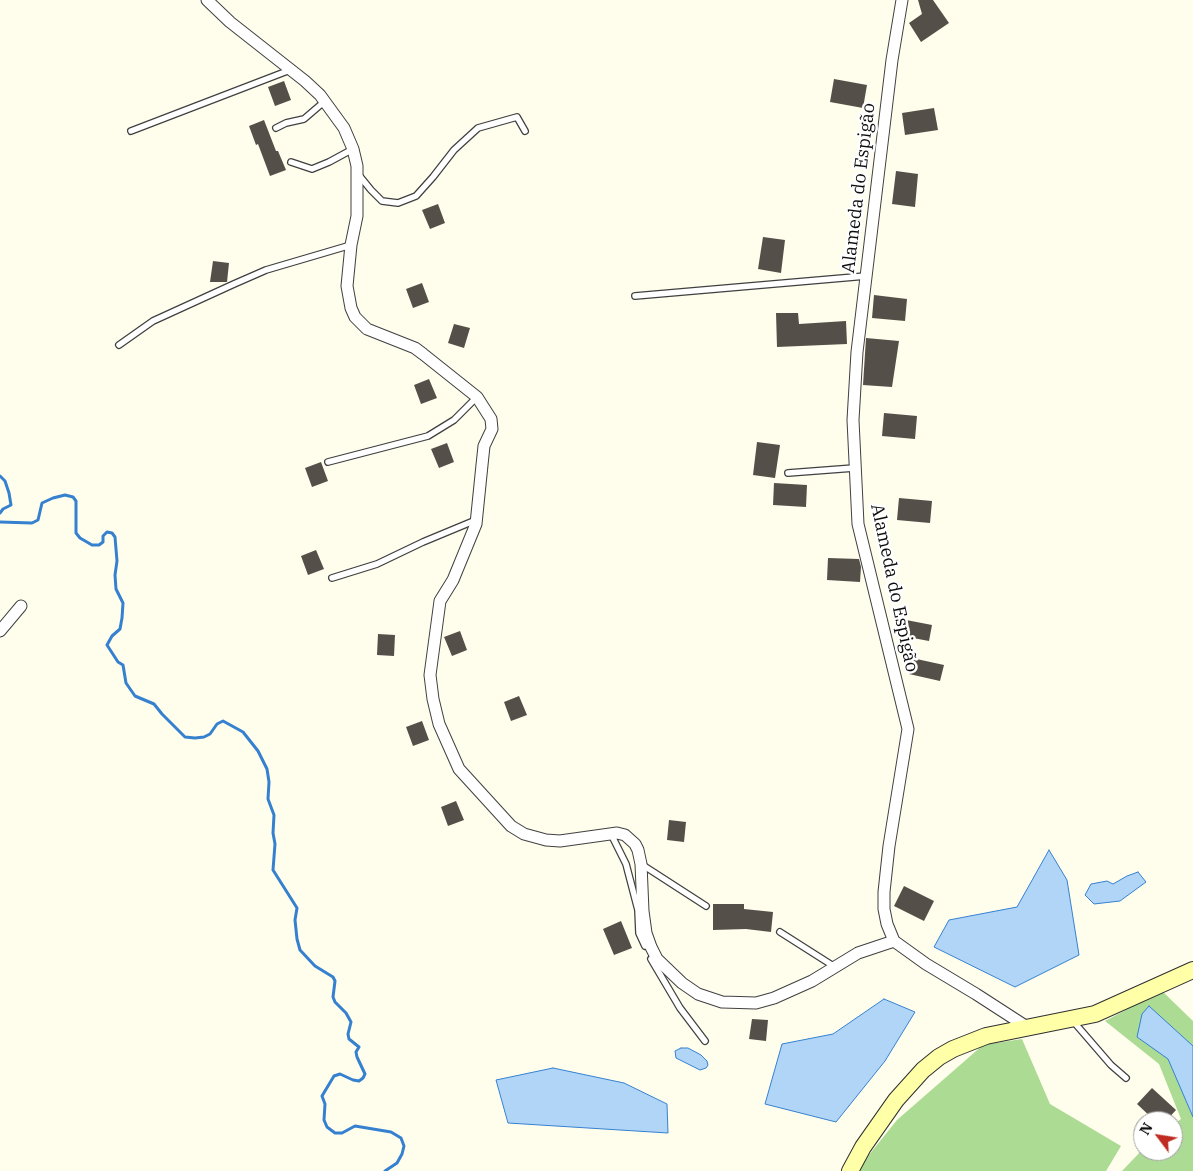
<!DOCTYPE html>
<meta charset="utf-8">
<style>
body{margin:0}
#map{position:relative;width:1193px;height:1171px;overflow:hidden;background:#fffdec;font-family:"IBM Plex Serif",serif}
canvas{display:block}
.north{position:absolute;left:1133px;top:1111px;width:50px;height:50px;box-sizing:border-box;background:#fff;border:1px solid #9e9e9e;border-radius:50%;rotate:301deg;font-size:14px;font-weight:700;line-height:20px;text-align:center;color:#0d0d0d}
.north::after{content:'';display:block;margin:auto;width:18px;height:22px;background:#bf2c22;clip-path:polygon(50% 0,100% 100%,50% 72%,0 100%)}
</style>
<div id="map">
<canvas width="1193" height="1171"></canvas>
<div class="north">N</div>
</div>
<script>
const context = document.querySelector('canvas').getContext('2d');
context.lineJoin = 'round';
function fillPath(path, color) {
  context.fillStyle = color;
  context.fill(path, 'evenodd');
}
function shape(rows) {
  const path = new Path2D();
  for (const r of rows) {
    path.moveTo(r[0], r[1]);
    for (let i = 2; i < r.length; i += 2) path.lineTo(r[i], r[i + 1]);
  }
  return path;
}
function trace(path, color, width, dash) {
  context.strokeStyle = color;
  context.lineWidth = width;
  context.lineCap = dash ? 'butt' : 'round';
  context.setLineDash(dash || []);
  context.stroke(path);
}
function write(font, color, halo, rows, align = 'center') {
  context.font = font + ' "IBM Plex Serif",serif';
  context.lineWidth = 5;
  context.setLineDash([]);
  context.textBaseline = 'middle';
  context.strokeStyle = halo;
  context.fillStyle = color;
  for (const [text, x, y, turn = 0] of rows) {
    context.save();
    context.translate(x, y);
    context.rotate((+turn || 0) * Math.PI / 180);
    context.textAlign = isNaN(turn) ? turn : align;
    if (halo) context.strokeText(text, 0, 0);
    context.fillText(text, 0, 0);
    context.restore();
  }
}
const forest = shape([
 [1162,991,1193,1021,1193,1171,1122,1171,1143,1149,1143,1151,1173,1151,1173,1125,1181,1119,1159,1064,1105,1021],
 [1022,1039,1050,1104,1121,1146,1106,1171,856,1171,897,1120,983,1045]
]);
const water = shape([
 [1049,850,1067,880,1079,955,1015,987,934,947,949,920,1017,907,1049,850],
 [1138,872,1146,882,1120,901,1094,904,1085,895,1091,884,1107,881,1113,884,1127,876,1138,872],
 [884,999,915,1012,885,1061,836,1122,765,1104,782,1044,833,1034,884,999],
 [1149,1006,1193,1046,1193,1117,1168,1059,1137,1037,1142,1014,1149,1006],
 [681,1048,688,1048,701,1055,707,1061,708,1065,706,1068,700,1070,676,1058,675,1051,681,1048],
 [553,1068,624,1083,667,1104,668,1133,508,1123,496,1080,553,1068]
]);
const stream = shape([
 [0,476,5,481,9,493,11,505,3,509,0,513],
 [0,522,32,523,38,520,42,503,53,498,65,495,73,497,76,501,76,533,80,538,92,545,99,545,103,542,103,536,107,532,112,533,115,537,117,561,115,575,116,589,123,603,122,618,120,629,112,636,107,645,118,662,123,665,126,683,135,696,154,704,162,714,185,737,195,738,204,737,210,734,217,724,223,721,243,732,258,751,267,769,269,782,268,799,274,815,273,833,275,844,273,870,297,908,295,920,297,939,300,950,315,966,333,977,335,981,333,997,335,1002,346,1013,351,1022,348,1034,349,1039,359,1047,356,1052,357,1057,365,1074,363,1078,359,1081,353,1080,340,1074,334,1076,322,1096,325,1104,324,1120,327,1127,335,1133,342,1133,355,1126,391,1132,401,1138,404,1146,402,1154,397,1163,385,1171]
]);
const building = shape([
 [918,0,933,0,949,23,921,42,909,23,922,14],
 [834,79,867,85,863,108,830,102],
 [284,81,291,100,275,106,268,87],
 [934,108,938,130,905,135,902,113],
 [264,120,276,151,278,151,286,170,270,176,258,144,256,145,249,126],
 [896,171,918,174,915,207,892,204],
 [438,204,445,223,430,229,422,210],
 [763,237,785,240,781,273,758,269],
 [213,261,229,263,227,282,210,282],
 [422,283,429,302,413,308,406,289],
 [874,295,907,299,905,321,872,318],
 [776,313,798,313,799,324,846,321,847,344,777,347],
 [454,324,470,328,464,348,448,343],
 [866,338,899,341,892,387,863,385],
 [429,379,437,398,421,404,414,385],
 [884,413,917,416,915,439,882,436],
 [757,442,780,445,775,478,753,475],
 [447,443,454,462,439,468,431,449],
 [321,462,328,481,312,487,305,468],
 [774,483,807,485,806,507,773,505],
 [899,498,932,501,930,523,897,520],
 [316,550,324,569,308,575,301,556],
 [828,558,859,559,861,567,860,582,827,580],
 [901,619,932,625,929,641,897,635],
 [460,631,467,650,452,656,444,637],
 [378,634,395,635,394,656,377,655],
 [912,658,944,665,940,681,909,674],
 [519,696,527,715,511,721,504,702],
 [422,721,429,740,413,746,406,727],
 [456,801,464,820,448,826,441,807],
 [669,820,686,822,684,842,667,840],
 [904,886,934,901,924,921,894,906],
 [713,904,744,904,744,909,773,912,771,932,746,929,713,930],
 [621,921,632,948,614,955,603,929],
 [752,1019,768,1020,766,1041,749,1039],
 [1152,1088,1176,1110,1166,1121,1155,1121,1137,1104]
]);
const lane = shape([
 [276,128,286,123,304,119,325,101],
 [131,131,290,70],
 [291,162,312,169,329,162,353,149],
 [358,174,371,190,382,201,398,203,416,196,433,177,454,150,478,128,517,117,525,131],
 [635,296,866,276],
 [119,345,153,321,234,284,266,270,351,245],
 [328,462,428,436,454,420,477,397],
 [788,473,854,468],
 [332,578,377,564,423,542,476,520],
 [611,834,626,864,638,910,639,933,645,946],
 [641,864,706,906],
 [780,932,835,967],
 [651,959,680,1008,705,1041],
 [1073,1021,1111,1065,1126,1078]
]);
const street = shape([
 [207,0,230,22,305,81,320,95,344,128,353,149,357,166,357,216,351,245,347,286,351,308,355,317,367,329,415,348,423,354,477,397,491,419,492,429,484,446,482,465,476,524,453,580,440,601,430,675,433,699,439,724,459,769,511,826,524,834,546,840,560,841,617,833,625,835,635,844,638,850,641,864,643,911,646,933,651,947,657,959,682,983,698,994,722,1002,756,1003,774,998,812,981,858,953,894,941],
 [902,0,892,60,857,352,853,420,858,524,908,729,889,846,884,892,884,909,887,924,894,941,926,964,976,994,1027,1027],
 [0,631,21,606]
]);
const secondary = shape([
 [850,1171,863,1147,896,1100,923,1070,939,1057,953,1049,986,1036,1095,1014,1193,970]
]);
const streetNames = [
 ["Alameda do Espigão",859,188,-83],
 ["Alameda do Espigão",894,588,78]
];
fillPath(forest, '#acdb94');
fillPath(water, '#b0d5f7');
trace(water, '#3581d0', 1);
trace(stream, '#3581d0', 3);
fillPath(building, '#554f49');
trace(lane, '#404040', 8);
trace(street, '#404040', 13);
trace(secondary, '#2f2f2f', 18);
trace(lane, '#fff', 5.5);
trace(street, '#fff', 11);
trace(secondary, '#ffffa7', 16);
write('18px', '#0d0d0d', '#fff', streetNames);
</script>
